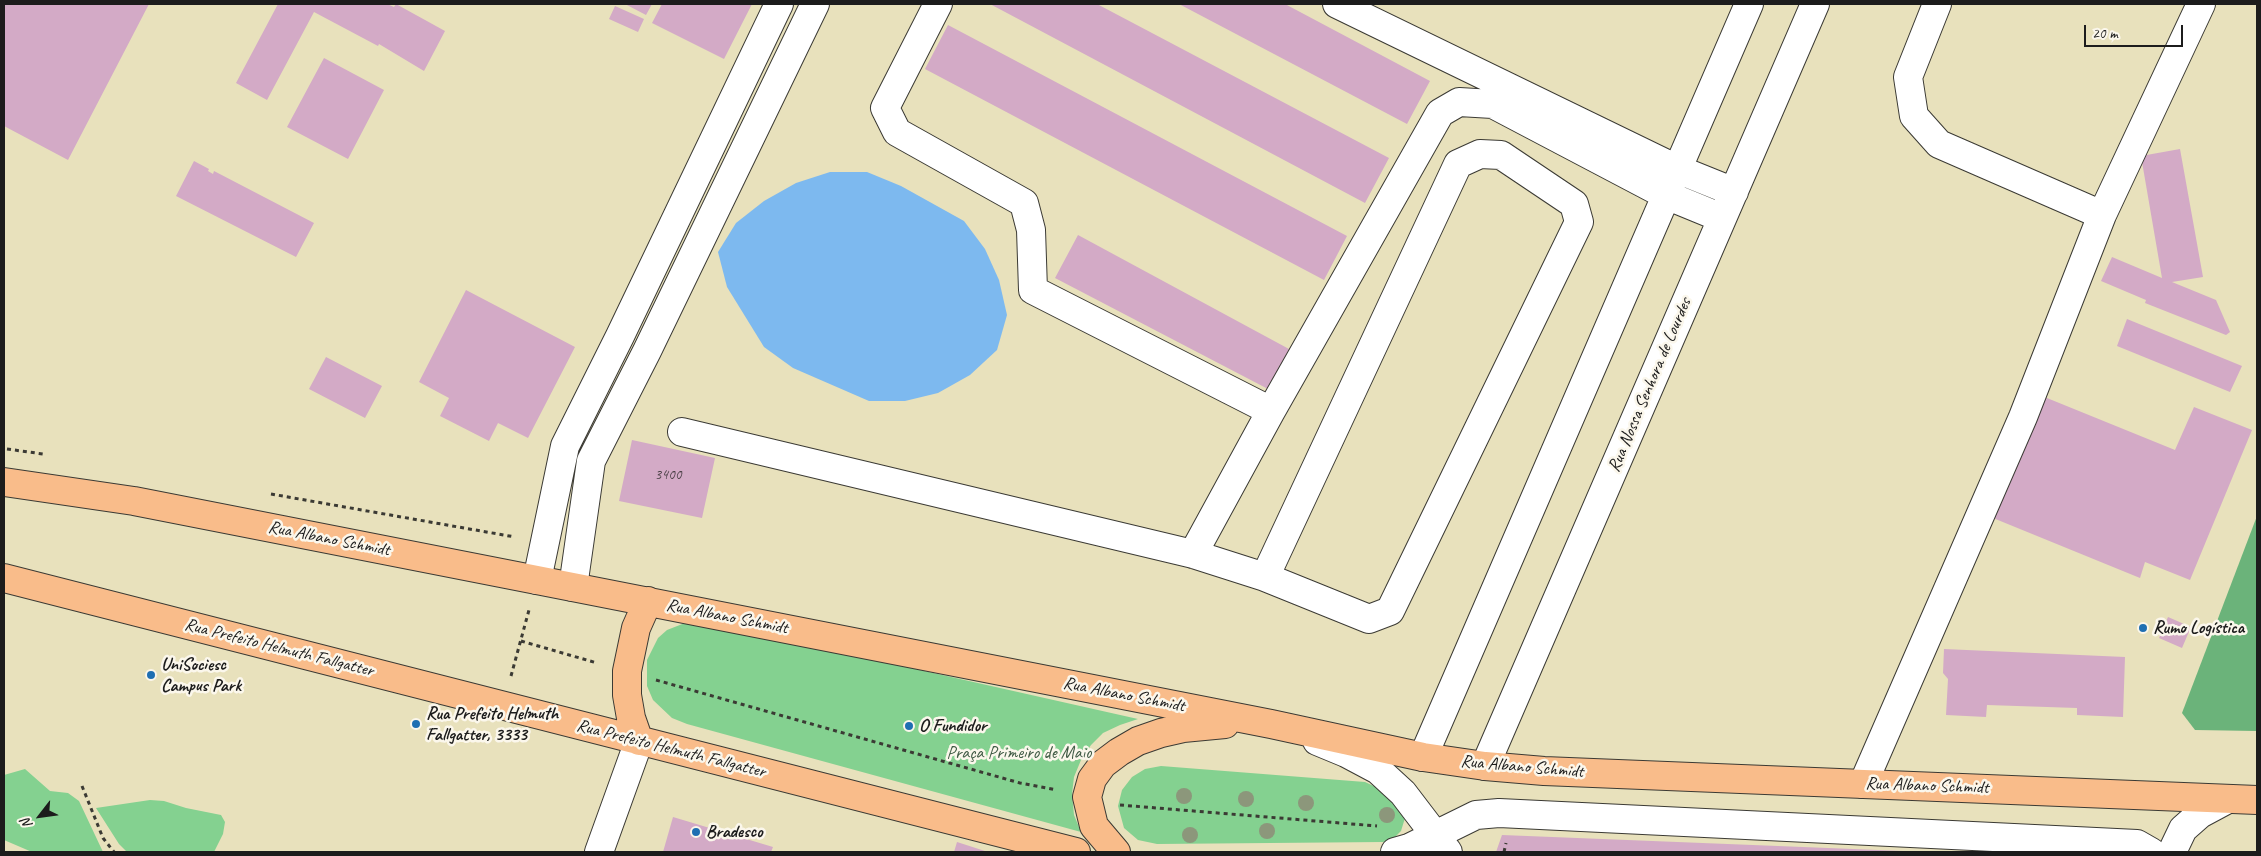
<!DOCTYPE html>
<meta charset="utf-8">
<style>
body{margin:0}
#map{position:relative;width:2261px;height:856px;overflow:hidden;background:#e8e1bc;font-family:Caveat,sans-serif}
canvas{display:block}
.frame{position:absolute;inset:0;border:5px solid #1c1c1c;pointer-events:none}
.north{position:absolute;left:15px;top:791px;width:50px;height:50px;-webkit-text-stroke:4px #fbf7ec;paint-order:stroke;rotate:240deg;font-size:14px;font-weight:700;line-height:20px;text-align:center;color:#1c1c1c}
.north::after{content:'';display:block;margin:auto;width:18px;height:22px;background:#1c1c1c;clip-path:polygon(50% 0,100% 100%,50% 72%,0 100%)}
.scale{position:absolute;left:2084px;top:25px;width:99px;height:22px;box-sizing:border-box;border:2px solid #1c1c1c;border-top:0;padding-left:6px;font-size:15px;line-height:18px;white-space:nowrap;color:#1c1c1c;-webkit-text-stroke:4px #fbf7ec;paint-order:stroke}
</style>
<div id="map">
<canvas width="2261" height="856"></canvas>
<div class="frame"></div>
<div class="north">N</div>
<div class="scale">20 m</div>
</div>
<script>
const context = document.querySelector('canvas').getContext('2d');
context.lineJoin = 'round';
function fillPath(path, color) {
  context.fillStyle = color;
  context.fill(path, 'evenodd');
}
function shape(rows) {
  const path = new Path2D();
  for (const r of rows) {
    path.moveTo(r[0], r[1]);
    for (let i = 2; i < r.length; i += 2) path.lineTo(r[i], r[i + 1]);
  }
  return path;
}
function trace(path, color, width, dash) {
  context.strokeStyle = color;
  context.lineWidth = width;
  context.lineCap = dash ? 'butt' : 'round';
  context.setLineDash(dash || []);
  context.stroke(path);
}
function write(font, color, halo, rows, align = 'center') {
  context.font = font + ' Caveat,sans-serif';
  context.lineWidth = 5;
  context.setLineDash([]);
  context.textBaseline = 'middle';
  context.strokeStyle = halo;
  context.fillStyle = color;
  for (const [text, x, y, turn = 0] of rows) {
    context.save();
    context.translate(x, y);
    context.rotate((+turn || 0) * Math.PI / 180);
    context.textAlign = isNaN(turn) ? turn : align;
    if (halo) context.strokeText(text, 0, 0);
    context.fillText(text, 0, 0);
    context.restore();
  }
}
const green = shape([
 [690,621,702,621,1138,719,1120,725,1103,733,1091,745,1081,760,1074,777,1072,794,1074,815,1081,832,687,724,672,718,653,700,647,686,647,660,658,638,667,630],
 [1161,766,1365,782,1378,788,1401,805,1405,818,1401,831,1393,839,1383,842,1157,844,1138,840,1124,828,1118,806,1122,790,1132,777,1145,769],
 [25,769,50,791,68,793,79,801,103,852,32,852,4,840,4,775],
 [150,800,164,801,186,808,221,815,225,822,223,834,214,852,127,852,119,844,96,808]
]);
const forest = shape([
 [2257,516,2257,731,2195,730,2182,713]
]);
const water = shape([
 [830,172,867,172,901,186,964,221,985,249,999,280,1007,315,997,350,970,375,938,393,905,401,869,401,793,368,764,347,727,287,718,252,736,223,764,201,796,183]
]);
const building = shape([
 [4,4,149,4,68,160,4,126],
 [278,4,387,4,394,7,396,4,445,31,424,71,379,44,378,46,314,12,267,100,236,83],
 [625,4,652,4,646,15],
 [662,4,752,4,724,59,652,23],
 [990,4,1097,4,1389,158,1365,203],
 [1179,4,1285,4,1430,81,1407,124],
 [615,6,644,19,638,32,609,19],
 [948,25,1347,236,1324,280,925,69],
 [324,58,384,90,348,159,287,127],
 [2180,149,2203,277,2172,282,2216,300,2230,332,2226,335,2145,303,2146,300,2101,281,2112,257,2162,278,2141,156],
 [194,161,209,169,208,171,213,174,214,171,314,223,296,257,176,196],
 [1078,235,1289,349,1268,389,1055,278],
 [466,290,575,347,528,438,498,423,489,441,440,416,449,398,419,382],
 [2127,319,2242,366,2230,392,2117,346],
 [326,357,382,386,365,418,309,389],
 [2042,396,2175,450,2194,407,2252,430,2190,580,2145,562,2140,578,1993,518],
 [632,440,715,458,702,518,619,501],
 [2168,617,2191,627,2182,648,2159,638],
 [1944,649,2125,657,2123,717,2077,715,2077,708,1987,705,1986,717,1946,715,1948,679,1943,673],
 [673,817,773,847,771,852,663,852],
 [1502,835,1903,851,1903,852,1496,852],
 [957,842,988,852,954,852]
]);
const path = shape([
 [7,449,43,454],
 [271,494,515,537],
 [521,641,597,663],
 [511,676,529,610],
 [656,680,1020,783,1057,790],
 [82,786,103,838,114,852],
 [1120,805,1377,826],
 [1504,852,1506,843]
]);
const minor = shape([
 [938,4,885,108,897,132,1024,203,1031,230,1033,290,1271,411,1193,554],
 [1337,4,1677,169,1734,192],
 [1937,4,1908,77,1914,116,1939,144,2102,215,2201,4],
 [1271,411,1440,113,1459,102,1493,104,1666,195,1722,218],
 [682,432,1193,554,1265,577,1369,619,1390,611,1579,222,1574,204,1501,155,1480,154,1458,164,1265,577],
 [537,580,565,446,620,336,779,4],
 [573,587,591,461,647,351,815,4],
 [1317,741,1346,753,1378,770,1403,793,1448,852],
 [1423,757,1749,4],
 [1485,766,1815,4],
 [1863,784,2023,417,2102,215],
 [599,852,639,741],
 [1395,852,1409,848,1476,815,1499,813,2137,844,2151,852],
 [2172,852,2183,829,2200,814,2228,799]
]);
const major = shape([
 [4,482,134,501,1271,724,1423,757,1485,766,1544,771,2257,800],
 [4,578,1076,852],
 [639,741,631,718,627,695,627,671,636,628,648,601],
 [1116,852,1094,826,1087,797,1092,779,1103,764,1119,752,1138,741,1161,733,1183,728,1225,724]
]);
const trees = [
 [1184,796],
 [1246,799],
 [1306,803],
 [1387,815],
 [1267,831],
 [1190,835]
];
const markers = [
 [2143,628,5,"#1f6fb2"],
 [151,675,5,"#1f6fb2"],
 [416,724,5,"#1f6fb2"],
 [909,726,5,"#1f6fb2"],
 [696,832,5,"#1f6fb2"]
];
const numberNames = [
 ["3400",668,475]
];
const streetNames = [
 ["Rua Nossa Senhora de Lourdes",1650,385,-67],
 ["Rua Albano Schmidt",329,539,11],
 ["Rua Albano Schmidt",727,617,11],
 ["Rua Prefeito Helmuth Fallgatter",279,648,14],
 ["Rua Albano Schmidt",1124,695,11],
 ["Rua Prefeito Helmuth Fallgatter",671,749,14],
 ["Rua Albano Schmidt",1522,767,5],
 ["Rua Albano Schmidt",1927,786,2]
];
const poiNames = [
 ["Rumo Logística",2153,628],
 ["UniSociesc",161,665],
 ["Campus Park",161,686],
 ["Rua Prefeito Helmuth",426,714],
 ["Fallgatter, 3333",426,735],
 ["O Fundidor",919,726],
 ["Bradesco",706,832]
];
const parkNames = [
 ["Praça Primeiro de Maio",1019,753]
];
fillPath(green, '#84d190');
fillPath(forest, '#6bb37a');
fillPath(water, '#7db9ef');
fillPath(building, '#d3aac6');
trace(minor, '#3b3a34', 30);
trace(major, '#3b3a34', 30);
trace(path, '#3b3a34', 3, [4, 4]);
trace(minor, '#fff', 28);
trace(major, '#f9bc8a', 28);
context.fillStyle = '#8c977b';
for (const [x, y] of trees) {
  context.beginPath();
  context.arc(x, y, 8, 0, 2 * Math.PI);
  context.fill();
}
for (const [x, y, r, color] of markers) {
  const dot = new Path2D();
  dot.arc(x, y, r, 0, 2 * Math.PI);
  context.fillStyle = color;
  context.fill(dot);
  trace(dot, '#fbf7ec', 2);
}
write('15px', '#4a4046', null, numberNames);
write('18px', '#1c1c1c', '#fbf7ec', streetNames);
write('bold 18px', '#1c1c1c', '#fbf7ec', poiNames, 'left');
write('18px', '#405b45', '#fbf7ec', parkNames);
</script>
